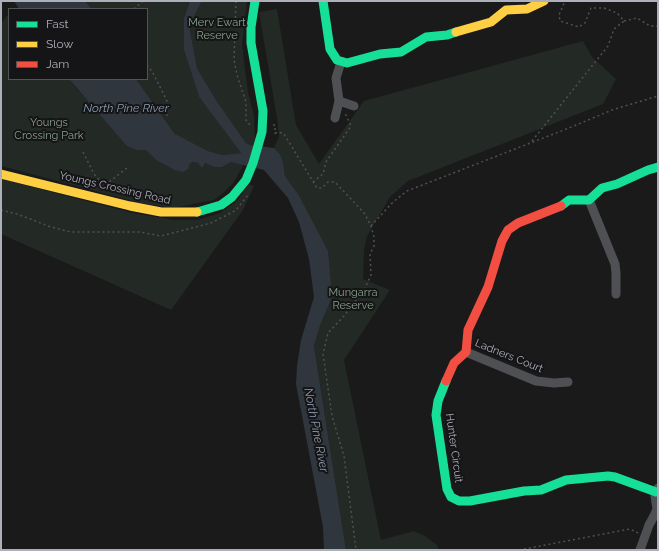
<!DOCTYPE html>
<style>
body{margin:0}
#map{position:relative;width:659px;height:551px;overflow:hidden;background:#1a1a1a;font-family:Raleway,sans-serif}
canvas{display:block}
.frame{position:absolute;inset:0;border:2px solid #adb0ba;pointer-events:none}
.legend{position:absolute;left:8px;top:8px;width:140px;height:72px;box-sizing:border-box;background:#151416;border:1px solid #525258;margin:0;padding:5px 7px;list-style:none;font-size:12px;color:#adb0ba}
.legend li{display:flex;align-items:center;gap:8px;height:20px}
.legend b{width:20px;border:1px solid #525258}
</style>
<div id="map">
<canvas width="659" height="551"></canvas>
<div class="frame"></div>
<ul class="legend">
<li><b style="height:5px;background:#16e098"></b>Fast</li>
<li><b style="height:5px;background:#ffcf43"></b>Slow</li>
<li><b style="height:5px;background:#f24e42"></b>Jam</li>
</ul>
</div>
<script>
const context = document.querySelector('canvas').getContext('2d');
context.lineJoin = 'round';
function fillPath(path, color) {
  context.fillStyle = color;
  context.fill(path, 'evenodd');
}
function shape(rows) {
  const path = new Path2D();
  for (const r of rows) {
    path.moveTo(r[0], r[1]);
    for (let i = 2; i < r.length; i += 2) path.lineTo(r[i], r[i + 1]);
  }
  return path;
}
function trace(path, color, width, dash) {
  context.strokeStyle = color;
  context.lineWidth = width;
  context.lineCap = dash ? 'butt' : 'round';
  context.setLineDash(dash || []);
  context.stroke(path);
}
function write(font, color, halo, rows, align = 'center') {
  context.font = font + ' Raleway,sans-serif';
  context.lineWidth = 4;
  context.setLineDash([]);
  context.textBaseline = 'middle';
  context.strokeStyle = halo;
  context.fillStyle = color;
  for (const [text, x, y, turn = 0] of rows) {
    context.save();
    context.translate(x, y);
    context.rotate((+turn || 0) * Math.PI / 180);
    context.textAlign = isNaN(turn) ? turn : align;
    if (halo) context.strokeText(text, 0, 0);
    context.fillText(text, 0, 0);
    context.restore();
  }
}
const green = shape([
 [85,1,190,1,184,18,184,50,199,97,241,153,223,155,208,151,176,135,136,79,147,79,147,9,92,9],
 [202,1,247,1,242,45,248,92,254,115,255,137,254,145,249,145,246,143,216,100,197,68,190,30,191,22],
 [277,9,296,125,319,164,364,101,583,41,592,57,616,79,603,104,408,181,390,197,367,236,364,250,363,279,390,290,344,360,381,540,414,531,425,536,437,545,439,550,346,550,314,346,320,326,332,297,298,194,285,176,283,162,280,154,274,148,279,136,277,118,259,12],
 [9,13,9,79,69,79,76,88,137,150,146,150,156,160,205,163,222,167,231,162,244,164,234,182,222,194,214,200,178,207,166,207,140,203,1,166,1,24],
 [1,179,133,213,174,220,197,220,220,213,237,201,249,184,254,186,243,210,171,310,1,234]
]);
const water = shape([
 [14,1,85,1,92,9,19,9],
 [190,1,202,1,191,22,190,30,197,68,216,100,246,143,250,145,274,148,280,154,283,162,285,176,298,194,328,251,332,297,320,326,314,346,346,550,324,550,323,527,296,384,297,366,301,340,314,297,309,259,299,222,288,198,264,170,231,162,222,167,215,167,205,163,202,168,198,163,193,162,190,163,188,169,183,172,175,170,156,160,146,150,137,150,127,146,69,79,136,79,175,134,208,151,223,155,241,153,199,97,184,50,184,18]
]);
const path = shape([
 [236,1,234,60,237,75,246,102,246,120,249,124,251,124],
 [134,9,143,1],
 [624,21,637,18,650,26,658,26],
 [147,65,153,73,168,103,167,116],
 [273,125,275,125,275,134],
 [275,133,279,132,284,134,317,188,322,188,328,182,335,182,365,214,371,226,374,237,374,246,370,254,371,275,365,288,344,316,328,333,323,354,332,416,344,456,356,550],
 [532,141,608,46,614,29,624,21,617,13,604,8,591,8,585,23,579,27,560,21,559,15,565,1],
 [83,152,94,174,103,184,109,182,127,168],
 [313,182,323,174,326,162,351,126,345,113],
 [1,210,17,214,51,227,71,232,140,232,161,236,211,223,227,215,236,210,248,195],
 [371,226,393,202,407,191,569,128,612,110,658,96],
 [519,550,630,529,638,533]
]);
const street = shape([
 [339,101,336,78,341,62],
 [335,118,339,101,354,106],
 [589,200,615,264,616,273,616,294],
 [466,352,536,381,554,383,568,382],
 [640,550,649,525,655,514,657,509,655,496,658,488]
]);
const fast = shape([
 [323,1,330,49,337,60,347,63,380,54,401,52,426,37,447,35,456,32],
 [561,206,569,200,589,200,602,188,617,184,648,170,658,167],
 [197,212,221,205,232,197,246,180,253,163,262,132,263,111,251,43,251,27,255,1],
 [446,381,438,401,436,415,447,489,451,497,459,501,470,501,524,491,541,490,566,480,608,476,615,477,656,492]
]);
const slow = shape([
 [456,32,491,22,506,10,527,9,544,1],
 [1,174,130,206,161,212,197,212]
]);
const jam = shape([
 [446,381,454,363,466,352,468,330,488,287,502,241,508,230,518,223,561,206]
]);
const parkNames = [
 ["Merv Ewart",217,23],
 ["Reserve",217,36],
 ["Youngs",49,123],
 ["Crossing Park",49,136],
 ["Mungarra",353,293],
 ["Reserve",353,306]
];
const streetNames = [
 ["Youngs Crossing Road",115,188,13],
 ["Ladners Court",509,356,22],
 ["Hunter Circuit",454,448,82]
];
const waterNames = [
 ["North Pine River",126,108],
 ["North Pine River",316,430,79]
];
fillPath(green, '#232924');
fillPath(water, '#30363d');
trace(path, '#505154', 1.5, [2, 3]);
trace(street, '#4f5053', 9);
trace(fast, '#16e098', 9);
trace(slow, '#ffcf43', 9);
trace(jam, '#f24e42', 9);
write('11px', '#86a28a', '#151416', parkNames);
write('11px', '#adb0ba', '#151416', streetNames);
write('italic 12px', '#889bb1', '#151416', waterNames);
</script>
